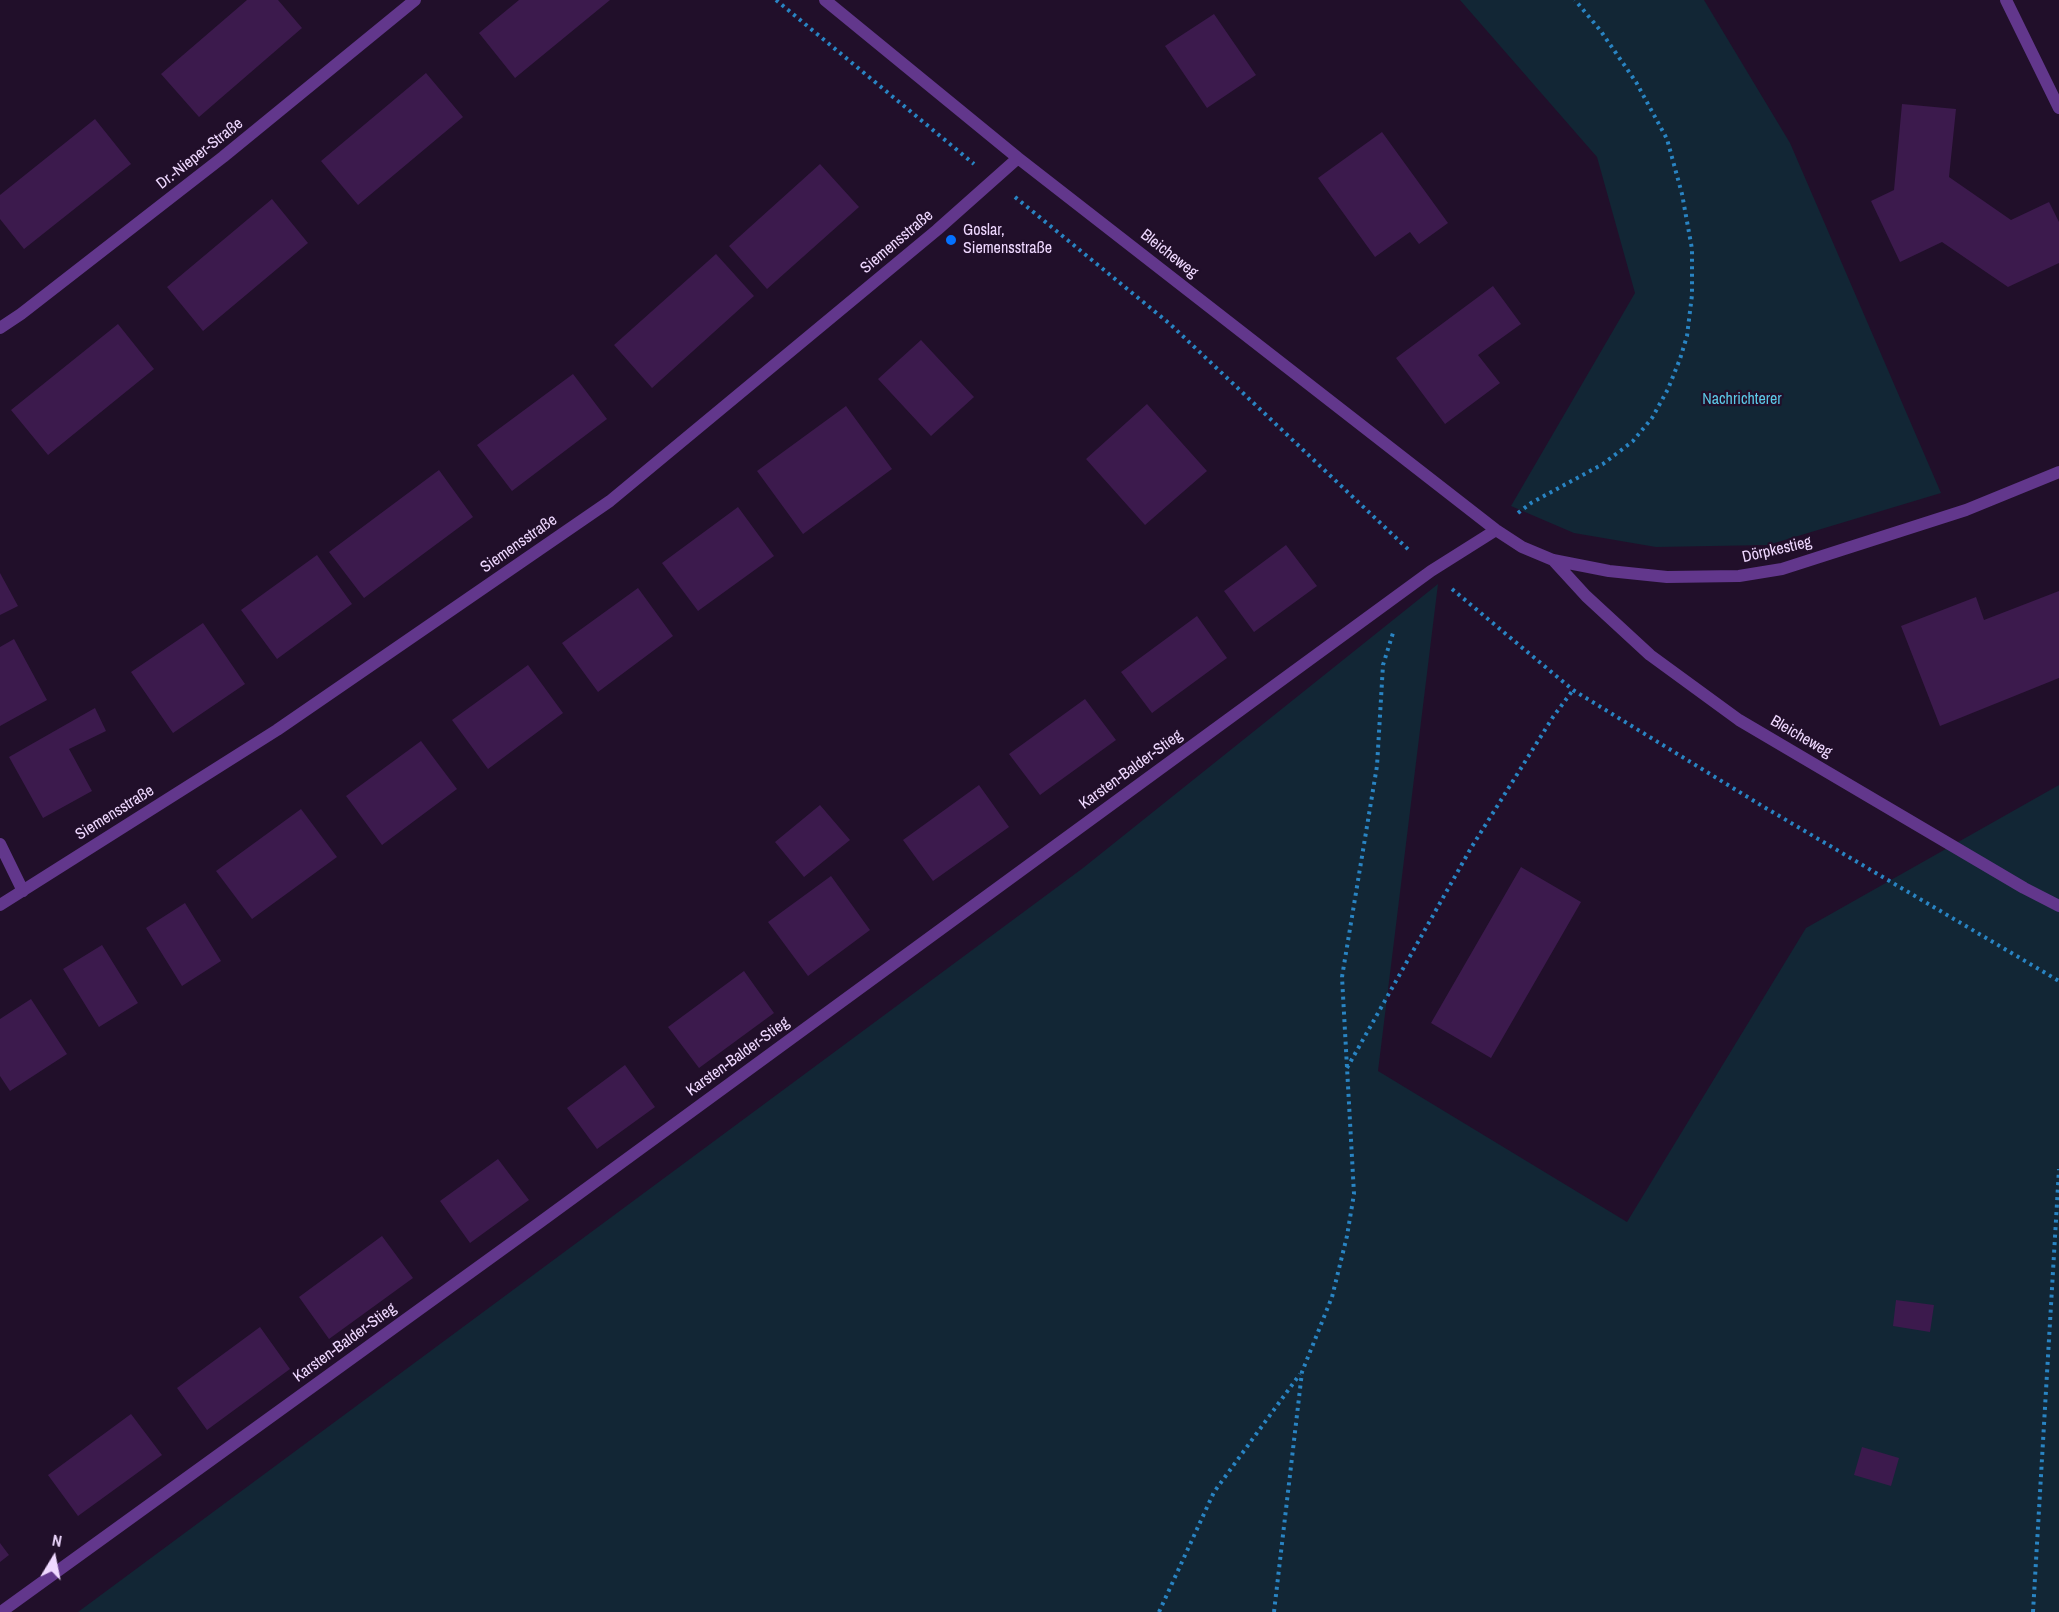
<!DOCTYPE html>
<meta charset="utf-8">
<style>
body{margin:0}
#map{position:relative;width:2059px;height:1612px;overflow:hidden;background:#210f2a;font-family:"Archivo Narrow",sans-serif}
canvas{display:block}
.north{position:absolute;left:24px;top:1528px;width:60px;height:60px;-webkit-text-stroke:4px #210f2a;paint-order:stroke;rotate:10deg;font-size:16px;font-weight:700;line-height:24px;text-align:center;color:#efd8ff}
.north::after{content:'';display:block;margin:auto;width:21px;height:27px;background:#efd8ff;clip-path:polygon(50% 0,100% 100%,50% 72%,0 100%)}
</style>
<div id="map">
<canvas width="2059" height="1612"></canvas>
<div class="north">N</div>
</div>
<script>
const context = document.querySelector('canvas').getContext('2d');
context.lineJoin = 'round';
function fillPath(path, color) {
  context.fillStyle = color;
  context.fill(path, 'evenodd');
}
function shape(rows) {
  const path = new Path2D();
  for (const r of rows) {
    path.moveTo(r[0], r[1]);
    for (let i = 2; i < r.length; i += 2) path.lineTo(r[i], r[i + 1]);
  }
  return path;
}
function trace(path, color, width, dash) {
  context.strokeStyle = color;
  context.lineWidth = width;
  context.lineCap = dash ? 'butt' : 'round';
  context.setLineDash(dash || []);
  context.stroke(path);
}
function write(font, color, halo, rows, align = 'center') {
  context.font = font + ' "Archivo Narrow",sans-serif';
  context.lineWidth = 4.5;
  context.setLineDash([]);
  context.textBaseline = 'middle';
  context.strokeStyle = halo;
  context.fillStyle = color;
  for (const [text, x, y, turn = 0] of rows) {
    context.save();
    context.translate(x, y);
    context.rotate((+turn || 0) * Math.PI / 180);
    context.textAlign = isNaN(turn) ? turn : align;
    if (halo) context.strokeText(text, 0, 0);
    context.fillText(text, 0, 0);
    context.restore();
  }
}
const green = shape([
 [1460,0,1704,0,1790,143,1941,493,1768,545,1656,547,1574,533,1511,506,1635,293,1597,157],
 [1438,584,1378,1071,1627,1222,1806,928,2059,785,2059,1612,78,1612,1083,868]
]);
const building = shape([
 [247,0,278,0,302,28,199,117,161,74],
 [519,0,610,0,515,78,479,33],
 [1214,14,1256,75,1207,108,1165,46],
 [426,73,463,117,358,205,321,161],
 [1902,104,1956,109,1949,177,2011,220,2049,202,2059,222,2059,263,2008,287,1942,242,1900,262,1871,201,1894,190],
 [95,119,131,164,24,249,0,219,0,195],
 [1382,132,1448,223,1419,244,1410,232,1375,257,1318,178],
 [820,164,859,207,767,289,729,246],
 [272,199,308,243,203,331,167,287],
 [716,254,754,296,652,388,614,345],
 [1493,286,1521,324,1478,355,1500,383,1445,424,1396,358],
 [118,324,154,369,48,455,11,410],
 [921,340,974,397,931,436,878,379],
 [573,374,607,419,512,491,477,445],
 [1147,404,1207,471,1145,525,1086,459],
 [846,406,892,469,803,534,757,471],
 [439,470,473,517,364,598,329,552],
 [738,507,774,556,698,611,662,563],
 [1286,545,1317,586,1254,632,1224,591],
 [317,555,352,604,277,659,241,610],
 [0,573,18,606,0,615],
 [638,588,673,636,598,692,562,643],
 [2059,591,2059,678,1940,726,1901,626,1976,597,1984,620],
 [1197,616,1227,658,1152,713,1121,672],
 [203,623,245,684,173,733,131,672],
 [14,639,47,700,0,726,0,647],
 [528,665,563,713,488,769,452,720],
 [1085,699,1116,740,1040,795,1009,754],
 [95,708,106,731,69,749,92,791,43,818,9,757],
 [421,741,457,789,382,845,346,796],
 [979,785,1009,827,933,881,903,840],
 [820,805,850,840,804,877,775,842],
 [301,809,337,857,252,919,216,871],
 [1521,867,1581,902,1491,1058,1431,1023],
 [831,876,870,930,808,976,768,922],
 [185,903,221,961,182,986,146,928],
 [102,945,138,1003,99,1027,63,969],
 [744,971,774,1013,699,1068,668,1027],
 [31,999,67,1054,10,1091,0,1076,0,1019],
 [625,1065,655,1107,597,1149,567,1108],
 [498,1159,529,1200,470,1243,440,1201],
 [382,1236,413,1278,329,1339,299,1297],
 [1896,1300,1934,1305,1930,1332,1893,1326],
 [260,1327,290,1369,207,1430,177,1388],
 [131,1414,162,1455,78,1516,48,1475],
 [1862,1447,1899,1458,1891,1486,1854,1475],
 [0,1543,9,1555,0,1562]
]);
const path = shape([
 [776,0,974,164],
 [1015,197,1170,324,1411,552],
 [1518,513,1531,503,1603,464,1633,441,1652,418,1668,389,1680,359,1687,336,1692,295,1692,249,1682,194,1667,139,1636,82,1600,30,1575,0],
 [1452,589,1573,690,1759,804,2059,981],
 [1347,1068,1471,848,1553,717,1573,690],
 [1159,1612,1214,1492,1300,1374],
 [1274,1612,1302,1372,1332,1297,1347,1236,1354,1194,1342,977,1377,766,1383,665,1393,633],
 [2033,1612,2059,1169]
]);
const minor = shape([
 [825,0,1018,158,1496,530,1522,547,1553,560,1609,571,1667,577,1739,576,1782,569,1966,510,2059,472],
 [2006,0,2059,108],
 [0,328,21,314,223,157,415,0],
 [1553,560,1586,596,1650,655,1739,720,2024,888,2059,906],
 [0,844,23,891],
 [0,905,277,730,610,501,937,230,1018,158],
 [1,1612,539,1223,1431,571,1496,530]
]);
const markers = [
 [951,240,6,"#0471ff"]
];
const streetNames = [
 ["Dr.-Nieper-Straße",200,154,-38],
 ["Siemensstraße",897,242,-40],
 ["Bleicheweg",1169,254,38],
 ["Siemensstraße",519,544,-35],
 ["Dörpkestieg",1777,550,-13],
 ["Bleicheweg",1801,737,30],
 ["Karsten-Balder-Stieg",1131,770,-36],
 ["Siemensstraße",115,813,-32],
 ["Karsten-Balder-Stieg",738,1057,-36],
 ["Karsten-Balder-Stieg",345,1343,-36]
];
const poiNames = [
 ["Goslar,",963,231],
 ["Siemensstraße",963,249]
];
const parkNames = [
 ["Nachrichterer",1742,400]
];
fillPath(green, '#122635');
fillPath(building, '#3c1a4d');
trace(path, '#2984c3', 4, [3, 4.5]);
trace(minor, '#62378c', 12);
for (const [x, y, r, color] of markers) {
  const dot = new Path2D();
  dot.arc(x, y, r, 0, 2 * Math.PI);
  context.fillStyle = color;
  context.fill(dot);
  trace(dot, '#210f2a', 2);
}
write('16px', '#efd8ff', '#210f2a', streetNames);
write('16px', '#efd8ff', '#210f2a', poiNames, 'left');
write('16px', '#5cc9e7', '#210f2a', parkNames);
</script>
